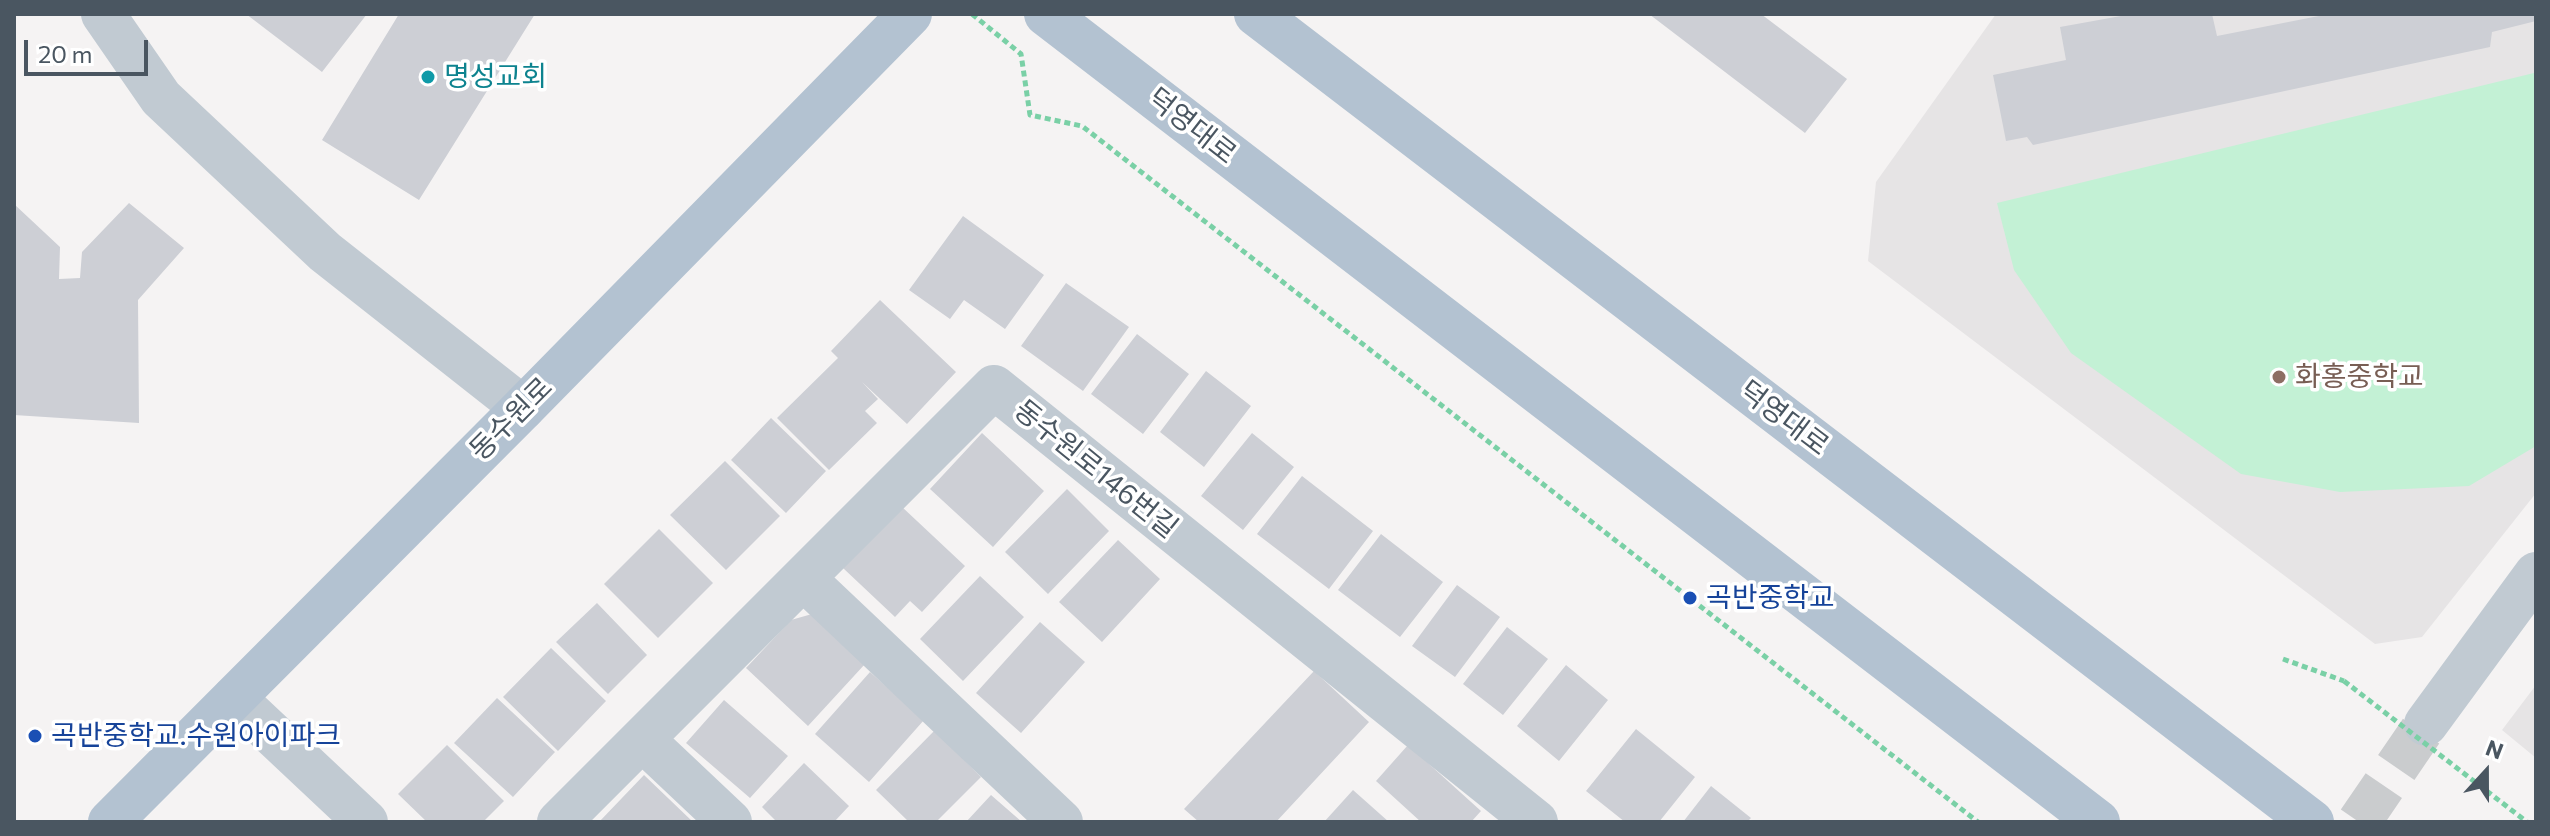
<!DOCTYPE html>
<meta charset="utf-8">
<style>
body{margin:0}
#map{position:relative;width:2550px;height:836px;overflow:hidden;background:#f5f3f3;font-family:Commissioner,sans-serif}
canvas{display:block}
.frame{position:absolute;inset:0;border:16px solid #4a5661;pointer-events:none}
.north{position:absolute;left:2446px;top:732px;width:80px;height:80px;-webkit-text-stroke:6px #fff;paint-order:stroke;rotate:21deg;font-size:22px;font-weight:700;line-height:32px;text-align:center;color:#4a5661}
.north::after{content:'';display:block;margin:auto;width:28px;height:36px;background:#4a5661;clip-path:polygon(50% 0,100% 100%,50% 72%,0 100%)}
.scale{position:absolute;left:24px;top:40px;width:124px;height:36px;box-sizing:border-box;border:4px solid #4a5661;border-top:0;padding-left:10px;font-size:24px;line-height:28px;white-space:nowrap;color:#4a5661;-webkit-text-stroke:6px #fff;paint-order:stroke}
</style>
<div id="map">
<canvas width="2550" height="836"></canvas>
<div class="frame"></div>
<div class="north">N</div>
<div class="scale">20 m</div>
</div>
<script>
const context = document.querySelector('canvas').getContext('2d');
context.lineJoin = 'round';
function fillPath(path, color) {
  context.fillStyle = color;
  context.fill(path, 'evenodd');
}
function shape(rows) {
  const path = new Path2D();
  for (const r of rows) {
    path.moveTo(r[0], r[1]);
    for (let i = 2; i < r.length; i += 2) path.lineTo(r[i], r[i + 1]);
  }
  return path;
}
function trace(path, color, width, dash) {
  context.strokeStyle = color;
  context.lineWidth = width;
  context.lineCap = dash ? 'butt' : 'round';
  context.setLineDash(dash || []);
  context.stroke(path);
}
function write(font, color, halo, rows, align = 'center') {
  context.font = font + ' Commissioner,"Noto Sans KR",sans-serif';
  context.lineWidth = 7;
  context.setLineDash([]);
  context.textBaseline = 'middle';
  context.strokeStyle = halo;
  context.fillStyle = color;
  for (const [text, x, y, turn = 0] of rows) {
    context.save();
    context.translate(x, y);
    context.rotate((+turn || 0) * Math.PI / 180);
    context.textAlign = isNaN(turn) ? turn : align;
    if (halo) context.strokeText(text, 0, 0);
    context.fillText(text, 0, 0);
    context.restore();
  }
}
const education = shape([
 [1996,14,2536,14,2536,493,2422,637,2375,644,1868,261,1876,182],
 [2536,685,2536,758,2502,730]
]);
const green = shape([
 [2534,73,2536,446,2469,486,2340,492,2241,474,2071,353,2014,270,1997,203]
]);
const building = shape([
 [246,14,367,14,322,72],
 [399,14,535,14,419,200,322,140],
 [1649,14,1761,14,1847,79,1805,133],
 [2132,14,2212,14,2217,36,2329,14,2536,14,2536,21,2492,32,2490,47,2033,145,2027,137,2006,141,1993,75,2066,60,2060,27],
 [129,203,184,248,138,300,139,423,14,415,14,204,60,247,59,279,80,278,82,252],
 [963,216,1044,275,1005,329,964,300,950,319,909,290],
 [1066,283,1129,327,1083,391,1021,346],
 [880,300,956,372,907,424,862,382,878,399,865,411,877,423,829,470,777,418,838,358,831,351],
 [1137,334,1189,374,1143,434,1091,394],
 [1206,371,1251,406,1204,467,1160,432],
 [771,418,826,471,786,513,731,460],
 [982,433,1044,491,993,547,930,489],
 [1252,433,1294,467,1243,530,1201,496],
 [725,461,780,516,726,570,670,515],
 [1302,476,1373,531,1329,589,1257,534],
 [1067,489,1109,531,1048,594,1005,552],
 [901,506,965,566,922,612,910,601,895,617,843,568],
 [659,529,713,583,658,638,604,584],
 [1381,534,1443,582,1400,637,1338,590],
 [1118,540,1160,579,1102,642,1059,602],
 [980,576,1024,617,963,681,920,639],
 [1457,585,1500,617,1455,677,1412,646],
 [597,603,647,655,608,694,556,642],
 [812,614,865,664,808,726,746,668,791,620],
 [1040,622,1085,662,1021,733,976,693],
 [1507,627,1548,659,1503,715,1463,684],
 [551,648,606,701,558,751,503,697],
 [1566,665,1608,700,1559,761,1517,726],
 [1314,671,1369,722,1276,822,1199,822,1184,809],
 [870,672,924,720,869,782,815,734],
 [497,698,555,752,513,797,454,743],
 [724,700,788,756,750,798,686,743],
 [1636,729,1695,777,1659,822,1625,822,1586,791],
 [935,730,981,777,936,822,909,822,876,790],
 [447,745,504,801,483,822,427,822,398,794],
 [1408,745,1481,811,1471,822,1421,822,1376,781],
 [804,763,849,806,834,822,777,822,762,807],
 [644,775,693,822,599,822],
 [1711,786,1751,818,1747,822,1683,822],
 [1353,790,1389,822,1324,822],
 [991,795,1022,822,966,822]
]);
const minorTunnel = shape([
 [2359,822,2426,724]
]);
const path = shape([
 [972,14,1021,54,1030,115,1082,126,1978,822],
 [2283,659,2344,681]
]);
const minor = shape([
 [103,14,161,98,325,252,523,408],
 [803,578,1061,822],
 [234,698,366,822],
 [2426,724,2536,574],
 [642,739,730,822],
 [559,822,994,387,1536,822]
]);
const major = shape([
 [1046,14,2098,822],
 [1256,14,2312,822],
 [110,822,523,408,910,14]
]);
const pathBridge = shape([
 [2344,681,2527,822]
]);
const markers = [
 [428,77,8,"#0f9aa8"],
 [2279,377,8,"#8d6e63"],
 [1690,598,8,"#1a4fb4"],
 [35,736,8,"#1a4fb4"]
];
const cultureNames = [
 ["명성교회",444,77]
];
const streetNames = [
 ["덕영대로",1192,126,38],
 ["덕영대로",1784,418,37],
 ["동수원로",511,419,-45],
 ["동수원로146번길",1096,469,39]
];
const educationNames = [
 ["화홍중학교",2295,377]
];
const transitNames = [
 ["곡반중학교",1706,598],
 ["곡반중학교.수원아이파크",51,736]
];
fillPath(education, '#e6e4e5');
fillPath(green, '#c3f1d5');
fillPath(building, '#cdcfd5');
trace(minorTunnel, '#caccce', 44, [44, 22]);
trace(path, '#7ad0a6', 5, [6, 4]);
trace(minor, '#c1cad2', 44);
trace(major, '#b3c2d1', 44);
trace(pathBridge, '#7ad0a6', 5, [6, 4]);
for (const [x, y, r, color] of markers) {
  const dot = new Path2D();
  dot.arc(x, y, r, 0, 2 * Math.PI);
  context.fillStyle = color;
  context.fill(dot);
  trace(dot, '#fff', 3);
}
write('28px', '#0d838f', '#fff', cultureNames, 'left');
write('28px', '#4a5661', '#fff', streetNames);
write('28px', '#785e54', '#fff', educationNames, 'left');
write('28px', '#164399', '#fff', transitNames, 'left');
</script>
